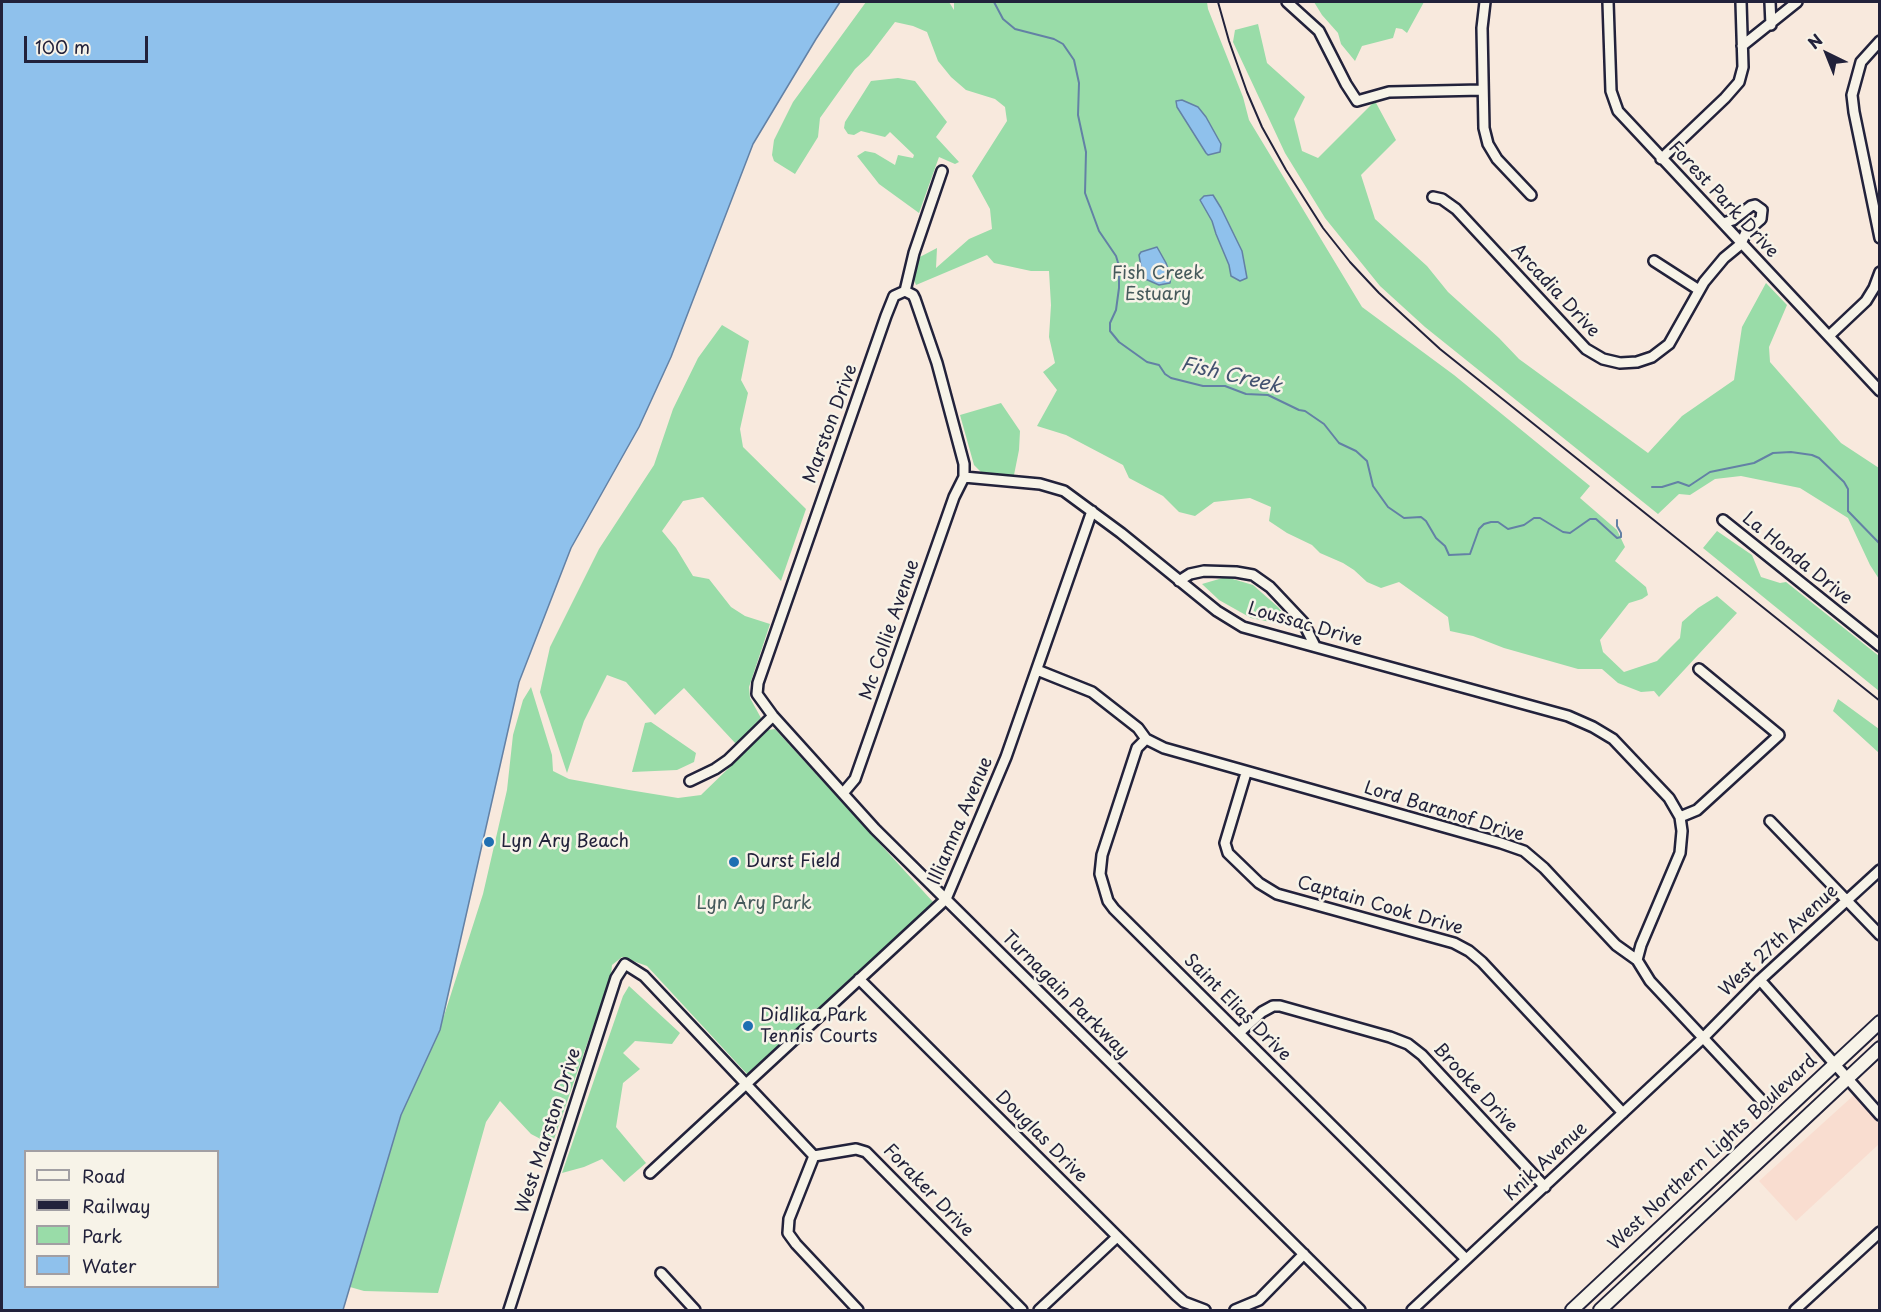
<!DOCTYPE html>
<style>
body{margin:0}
#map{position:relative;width:1881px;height:1312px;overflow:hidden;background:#f8e9dd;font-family:"Playpen Sans",sans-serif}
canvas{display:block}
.frame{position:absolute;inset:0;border:3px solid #22223b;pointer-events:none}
.legend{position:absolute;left:24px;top:1150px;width:195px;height:138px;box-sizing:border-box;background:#f7f3e8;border:2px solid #a29fa3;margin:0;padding:8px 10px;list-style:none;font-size:18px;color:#22223b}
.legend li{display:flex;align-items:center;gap:12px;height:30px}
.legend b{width:30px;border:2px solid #a29fa3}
.north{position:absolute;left:1797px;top:24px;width:60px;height:60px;-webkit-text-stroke:4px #f7f3e8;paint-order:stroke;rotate:317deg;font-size:16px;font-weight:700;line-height:24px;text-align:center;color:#22223b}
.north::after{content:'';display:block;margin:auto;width:21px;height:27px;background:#22223b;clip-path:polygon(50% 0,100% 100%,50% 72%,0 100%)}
.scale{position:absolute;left:24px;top:36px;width:124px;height:27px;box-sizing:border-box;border:3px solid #22223b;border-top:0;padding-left:8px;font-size:18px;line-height:21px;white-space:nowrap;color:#22223b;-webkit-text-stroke:4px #f7f3e8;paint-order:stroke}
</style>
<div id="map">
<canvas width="1881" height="1312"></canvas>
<div class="frame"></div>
<ul class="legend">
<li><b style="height:8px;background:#f7f3e8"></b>Road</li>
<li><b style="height:8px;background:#22223b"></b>Railway</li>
<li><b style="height:16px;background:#99dca8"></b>Park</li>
<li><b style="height:16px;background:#8fc1ec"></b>Water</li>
</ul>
<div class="north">N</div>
<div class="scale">100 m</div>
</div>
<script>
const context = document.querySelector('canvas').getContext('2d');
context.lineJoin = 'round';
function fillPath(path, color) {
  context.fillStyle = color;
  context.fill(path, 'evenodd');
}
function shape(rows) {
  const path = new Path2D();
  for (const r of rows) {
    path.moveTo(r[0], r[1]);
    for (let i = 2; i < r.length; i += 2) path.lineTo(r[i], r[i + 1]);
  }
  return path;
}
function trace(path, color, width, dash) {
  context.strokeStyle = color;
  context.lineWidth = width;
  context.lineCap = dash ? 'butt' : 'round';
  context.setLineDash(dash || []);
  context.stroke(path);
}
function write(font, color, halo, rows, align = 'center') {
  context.font = font + ' "Playpen Sans",sans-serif';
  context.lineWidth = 5;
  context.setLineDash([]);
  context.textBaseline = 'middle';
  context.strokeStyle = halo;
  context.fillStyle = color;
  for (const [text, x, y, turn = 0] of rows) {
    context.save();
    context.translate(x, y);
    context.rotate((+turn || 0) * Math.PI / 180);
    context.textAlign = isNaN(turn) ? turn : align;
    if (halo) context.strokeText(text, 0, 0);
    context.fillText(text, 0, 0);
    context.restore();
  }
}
const built = shape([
 [1854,1095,1879,1124,1879,1144,1796,1221,1759,1181]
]);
const green = shape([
 [840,2,816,39,753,144,671,357,639,427,571,548,516,682,443,1019,483,894,507,790,513,735,523,700,531,687,552,755,553,771,569,779,629,790,678,798,701,795,768,730,775,729,934,903,747,1074,647,966,622,957,612,965,611,975,552,1145,531,1134,500,1101,486,1122,438,1293,364,1291,350,1287,343,1310,2,1310,2,1272,26,1286,218,1286,218,1152,58,1151],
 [866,2,949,2,954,10,954,2,1207,2,1208,9,1243,97,1249,120,1362,307,1454,375,1590,486,1580,498,1617,530,1625,547,1615,561,1646,587,1648,595,1642,599,1629,603,1600,640,1603,652,1624,672,1657,661,1680,638,1682,622,1698,608,1717,596,1737,613,1659,697,1654,691,1641,692,1618,683,1602,669,1578,669,1504,648,1473,636,1450,631,1448,617,1399,582,1381,588,1367,582,1354,570,1343,563,1320,553,1312,545,1287,533,1269,521,1271,507,1250,498,1214,502,1195,516,1179,512,1163,496,1129,478,1123,465,1066,435,1037,426,1057,390,1043,372,1055,363,1049,337,1051,305,1049,271,1031,271,994,263,987,255,916,285,914,280,916,259,937,248,936,268,969,239,992,229,990,209,972,176,1007,121,1005,107,995,99,966,90,951,77,938,61,927,32,913,26,895,22,869,56,855,69,820,118,818,137,795,174,774,161,772,155,774,140,793,102],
 [1314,2,1424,2,1407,33,1402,29,1396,28,1393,38,1362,46,1355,61,1341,44,1338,33,1322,15],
 [1258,24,1267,63,1305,97,1294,119,1302,151,1318,158,1375,101,1396,140,1361,175,1375,219,1427,266,1448,292,1499,338,1519,359,1648,453,1682,416,1734,380,1742,327,1766,283,1787,305,1769,347,1770,362,1841,443,1879,468,1879,579,1870,565,1848,518,1800,488,1741,476,1715,479,1690,495,1679,494,1658,514,1425,327,1380,286,1325,218,1285,153,1233,42,1235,30],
 [898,78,915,81,947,122,936,137,959,162,955,164,939,157,919,213,879,184,857,156,865,151,875,153,895,165,898,155,913,158,914,155,890,132,885,137,861,131,854,135,848,134,844,128,845,122,871,81],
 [722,325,749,341,741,380,748,393,740,429,743,447,806,509,781,581,703,497,683,501,662,531,676,548,693,576,709,579,731,607,745,616,770,624,749,687,750,698,761,718,736,744,684,688,655,715,626,682,607,675,584,721,567,773,540,692,550,647,599,549,654,465,673,409,698,358],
 [1001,403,1020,431,1019,450,1014,475,983,474,974,465,960,415],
 [1717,531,1752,555,1761,577,1780,583,1786,582,1879,656,1879,691,1703,548],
 [1226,577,1253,585,1278,607,1295,627,1251,618,1219,600,1202,584],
 [1838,699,1879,729,1879,753,1833,711],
 [651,722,696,753,694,762,677,770,632,772,645,723],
 [629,986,680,1033,672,1044,635,1041,623,1053,640,1069,623,1083,616,1127,646,1163,624,1182,602,1159,584,1167,562,1173,623,996]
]);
const water = shape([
 [2,2,840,2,816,39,753,144,671,357,639,427,571,548,519,682,440,1030,401,1115,343,1310,2,1310,2,2],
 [26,1152,218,1152,218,1286,26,1286,26,1152],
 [1182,100,1198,107,1206,117,1221,144,1220,152,1208,155,1206,153,1177,107,1176,101,1182,100],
 [1213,195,1221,208,1242,251,1247,278,1240,281,1231,276,1229,265,1216,234,1212,221,1200,200,1204,196,1213,195],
 [1157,247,1166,263,1171,277,1170,283,1159,285,1143,278,1139,255,1141,252,1157,247]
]);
const stream = shape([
 [994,2,1003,19,1015,29,1054,39,1063,44,1074,60,1079,83,1078,115,1086,152,1085,193,1099,231,1116,256,1119,266,1119,288,1116,310,1110,323,1110,331,1119,342,1147,362,1159,365,1165,374,1171,378,1203,386,1225,386,1246,394,1268,395,1299,410,1305,411,1324,424,1339,443,1356,451,1367,461,1373,486,1388,507,1404,518,1421,517,1426,521,1436,538,1445,546,1449,555,1470,554,1479,529,1484,524,1491,522,1498,522,1508,529,1524,525,1534,518,1540,518,1563,532,1570,533,1590,519,1596,519,1617,538,1621,537,1621,533,1617,526,1617,520],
 [1652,487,1662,487,1678,482,1689,486,1710,472,1754,463,1773,453,1791,452,1812,455,1819,458,1844,482,1848,489,1848,511,1880,544]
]);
const street = shape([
 [1287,2,1319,31,1346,84,1357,101,1389,92,1482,90],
 [1485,2,1482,28,1484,128,1488,144,1497,159,1531,195],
 [1608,2,1611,91,1618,111,1880,391],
 [1770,2,1771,25],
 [1880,41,1861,62,1852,95,1854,112,1880,238],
 [1742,46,1797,2],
 [1661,159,1725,98,1739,82,1743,67,1741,2],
 [942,171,914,253,905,291,894,296,886,316,758,683,757,694,773,716,875,829,1360,1310],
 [1433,197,1442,199,1456,209,1586,349,1603,359,1620,363,1637,362,1652,357,1669,344,1704,282,1724,258,1741,244,1746,232,1761,219,1762,210,1755,205,1751,206,1733,220,1723,223],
 [1654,261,1699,290],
 [1829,336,1866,301,1874,288,1880,272],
 [964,477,1040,484,1064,491,1121,533,1217,611,1243,627,1568,716,1593,727,1613,739,1669,798,1680,817,1682,831,1680,853,1641,945,1637,960],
 [1723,520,1880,646],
 [1179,581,1190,574,1204,571,1236,572,1253,575,1270,587,1303,622,1315,646],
 [1037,670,1092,692,1138,728,1146,739,1164,748,1501,843,1524,851,1544,868,1616,945,1637,960,1650,981,1766,1105],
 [1146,739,1137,748,1102,855,1100,874,1108,901,1114,909,1466,1259],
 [1246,773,1225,843,1228,853,1259,883,1277,894,1454,943,1469,951,1482,962,1623,1113],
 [690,781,715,769,728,760,773,716],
 [844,792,855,779,954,497,964,477,964,464,937,363,915,299,913,295,905,291],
 [1680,817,1697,810,1779,735,1699,669],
 [1770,821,1880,935],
 [859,979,1176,1295,1184,1302,1205,1310],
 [1760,980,1880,1115],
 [1239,1033,1262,1012,1273,1006,1280,1006,1390,1037,1408,1044,1422,1055,1545,1187],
 [814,1156,856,1149,866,1152,1022,1310],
 [814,1156,789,1219,788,1233,796,1244,858,1310],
 [650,1173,946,899,1006,757,1092,511],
 [661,1273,695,1310],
 [509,1310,616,978,625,964,644,976,814,1156],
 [1039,1310,1117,1237],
 [1235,1310,1259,1300,1304,1254],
 [1412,1310,1703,1038,1760,980,1880,870],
 [1795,1310,1880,1232]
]);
const secondary = shape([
 [1572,1310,1880,1022],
 [1600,1310,1880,1048]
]);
const rail = shape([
 [1218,2,1229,41,1247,92,1262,127,1286,170,1323,228,1350,262,1379,293,1440,349,1880,701]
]);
const markers = [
 [489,842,6,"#1f6fb2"],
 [734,862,6,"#1f6fb2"],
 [748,1026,6,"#1f6fb2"]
];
const streetNames = [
 ["Forest Park Drive",1723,200,47],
 ["Arcadia Drive",1555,291,47],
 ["Marston Drive",831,424,-70],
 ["La Honda Drive",1797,559,39],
 ["Loussac Drive",1305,625,16],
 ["Mc Collie Avenue",890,630,-71],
 ["Lord Baranof Drive",1444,812,17],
 ["Illiamna Avenue",961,821,-67],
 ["Captain Cook Drive",1380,906,16],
 ["West 27th Avenue",1779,941,-43],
 ["Turnagain Parkway",1065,995,45],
 ["Saint Elias Drive",1237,1008,45],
 ["Brooke Drive",1475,1088,47],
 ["West Marston Drive",549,1131,-72],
 ["Douglas Drive",1041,1137,45],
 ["West Northern Lights Boulevard",1713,1153,-43],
 ["Knik Avenue",1546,1162,-43],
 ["Foraker Drive",928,1191,46]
];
const parkNames = [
 ["Fish Creek",1158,274],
 ["Estuary",1158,295],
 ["Lyn Ary Park",754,904]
];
const poiNames = [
 ["Lyn Ary Beach",501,842],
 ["Durst Field",746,862],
 ["Didlika Park",760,1016],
 ["Tennis Courts",760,1037]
];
const waterNames = [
 ["Fish Creek",1231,376,13]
];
fillPath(built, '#f9ddd0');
fillPath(green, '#99dca8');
fillPath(water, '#8fc1ec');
trace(water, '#6381a5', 1.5);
trace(stream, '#6381a5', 2);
trace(street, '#22223b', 14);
trace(secondary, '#22223b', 16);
trace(street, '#f7f3e8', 9);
trace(secondary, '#f7f3e8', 12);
trace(rail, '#22223b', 2);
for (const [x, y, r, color] of markers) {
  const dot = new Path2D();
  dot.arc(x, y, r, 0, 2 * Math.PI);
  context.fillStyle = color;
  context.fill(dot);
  trace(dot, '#f7f3e8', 2);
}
write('18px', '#22223b', '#f7f3e8', streetNames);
write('18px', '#465a5c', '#f7f3e8', parkNames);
write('18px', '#22223b', '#f7f3e8', poiNames, 'left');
write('italic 20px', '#435270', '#f7f3e8', waterNames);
</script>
